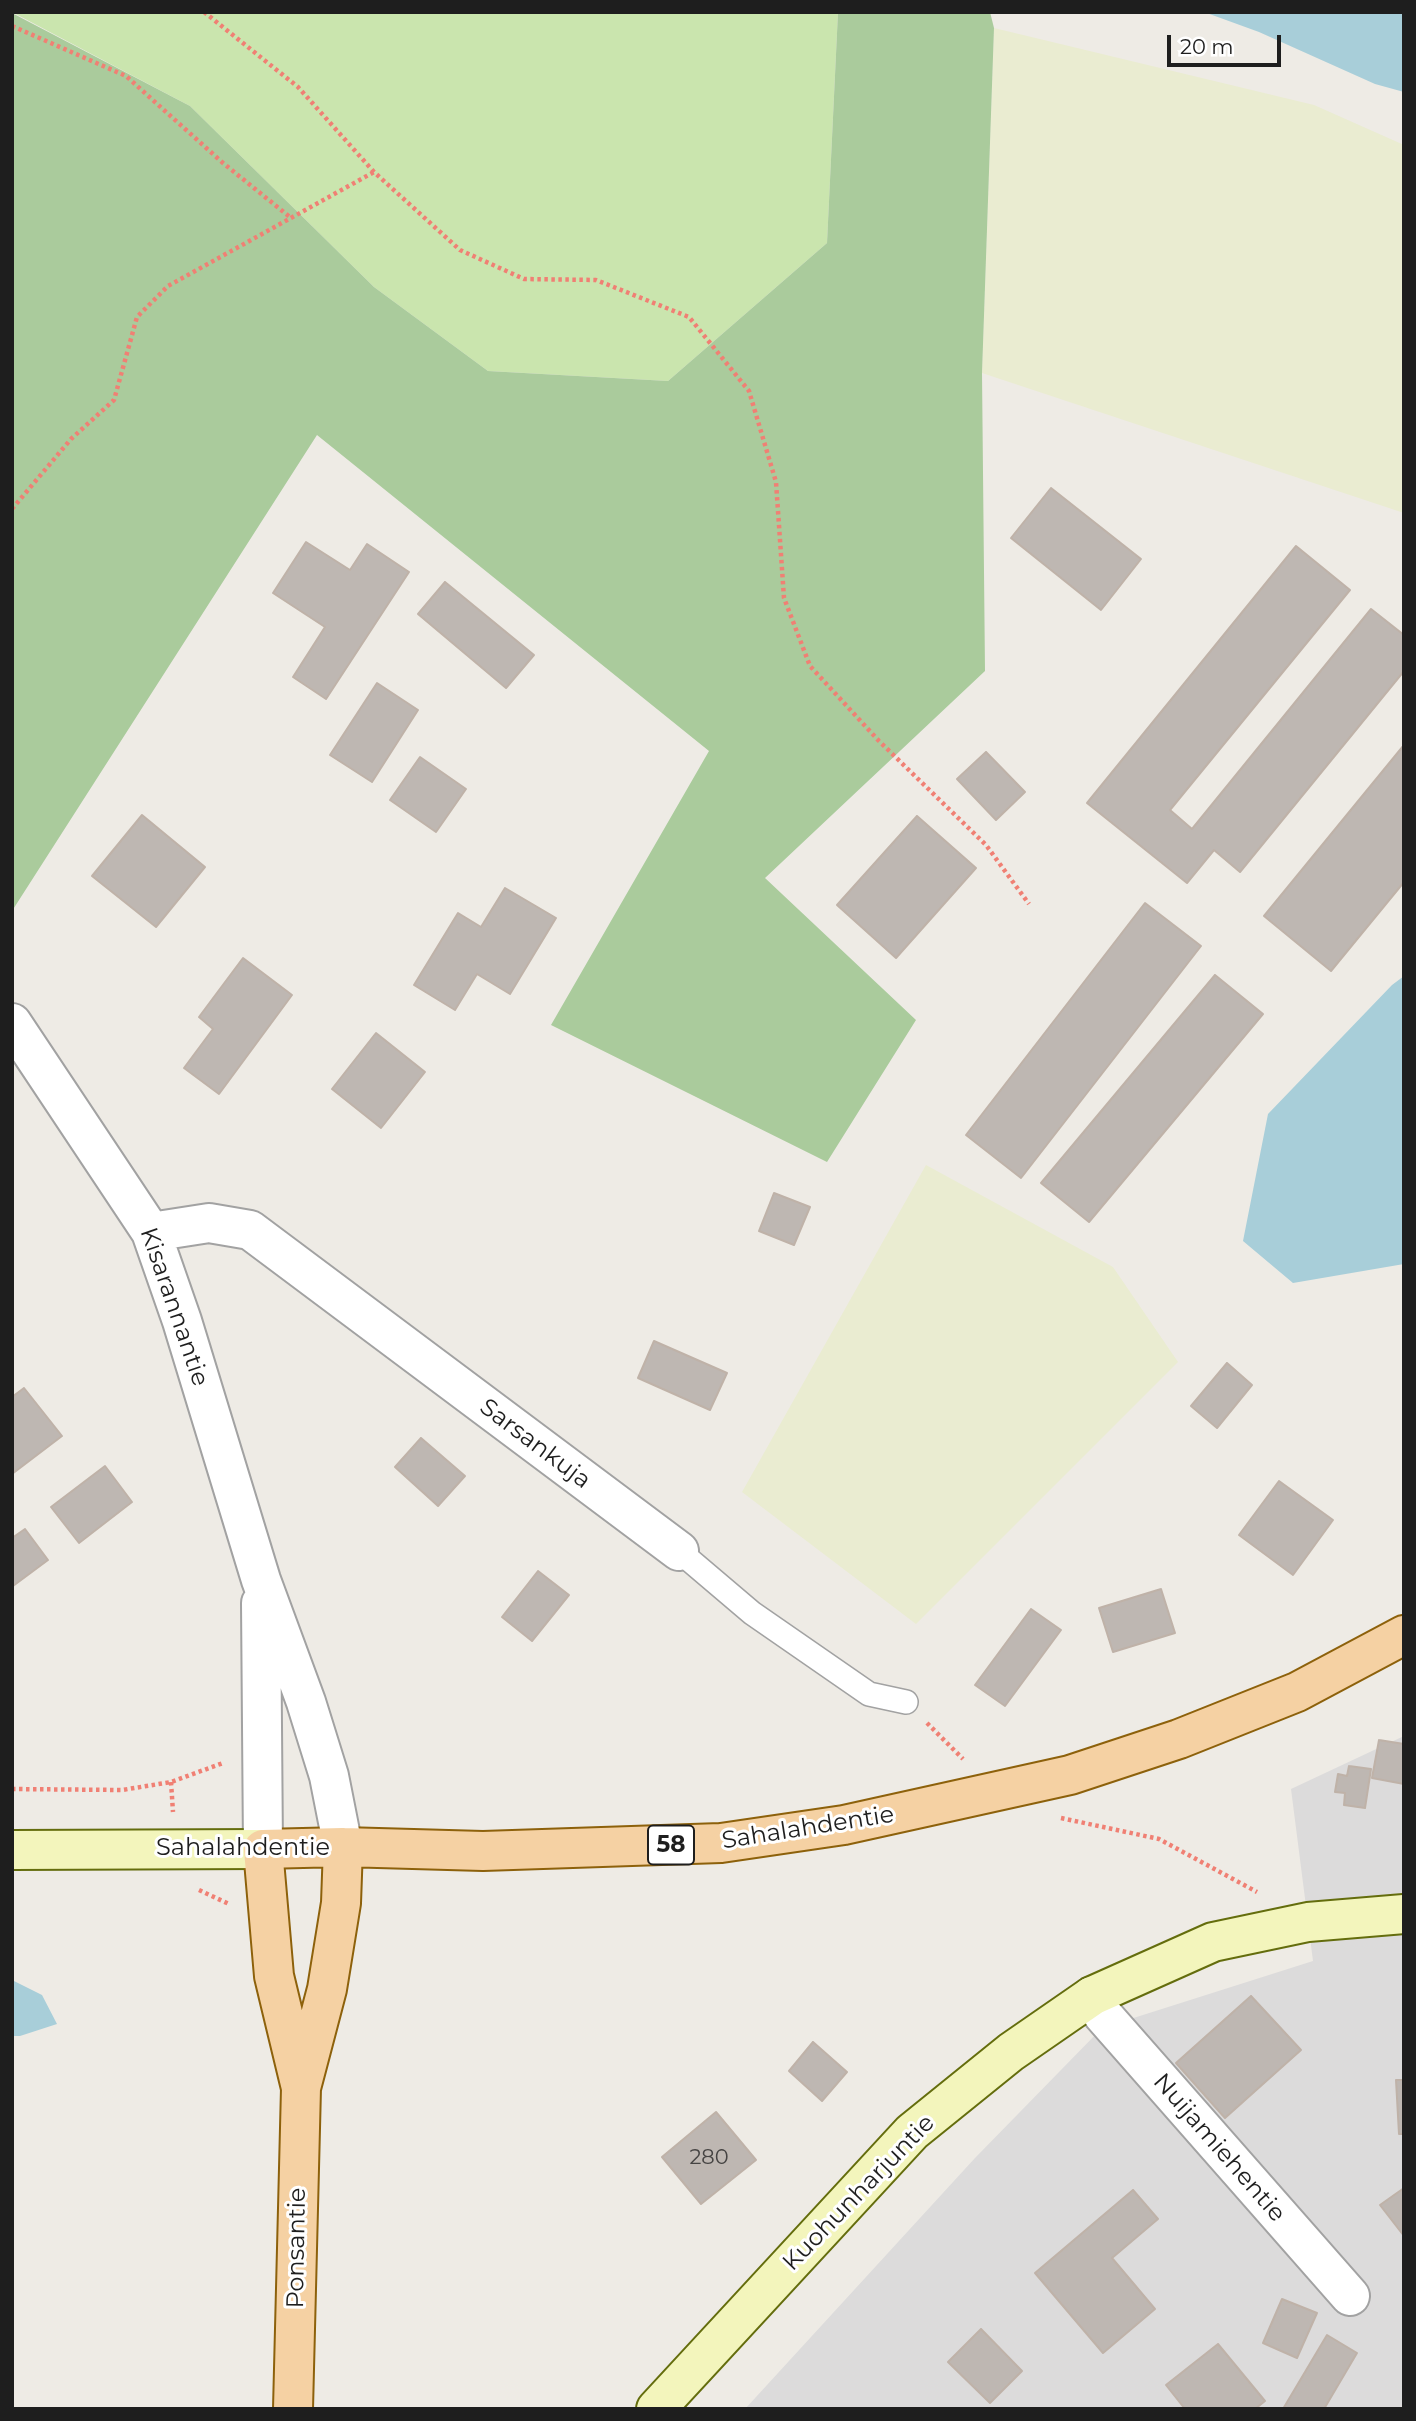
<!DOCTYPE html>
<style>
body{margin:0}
#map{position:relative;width:1416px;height:2421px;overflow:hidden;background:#eeebe5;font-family:Montserrat,sans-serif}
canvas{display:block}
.frame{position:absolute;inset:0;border:14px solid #1e1e1e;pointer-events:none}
.scale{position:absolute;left:1167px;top:35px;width:114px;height:32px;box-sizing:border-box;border:4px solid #1e1e1e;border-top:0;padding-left:9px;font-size:21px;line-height:24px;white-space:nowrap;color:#1e1e1e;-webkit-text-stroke:5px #fff;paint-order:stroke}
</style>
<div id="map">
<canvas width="1416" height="2421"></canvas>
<div class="frame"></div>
<div class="scale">20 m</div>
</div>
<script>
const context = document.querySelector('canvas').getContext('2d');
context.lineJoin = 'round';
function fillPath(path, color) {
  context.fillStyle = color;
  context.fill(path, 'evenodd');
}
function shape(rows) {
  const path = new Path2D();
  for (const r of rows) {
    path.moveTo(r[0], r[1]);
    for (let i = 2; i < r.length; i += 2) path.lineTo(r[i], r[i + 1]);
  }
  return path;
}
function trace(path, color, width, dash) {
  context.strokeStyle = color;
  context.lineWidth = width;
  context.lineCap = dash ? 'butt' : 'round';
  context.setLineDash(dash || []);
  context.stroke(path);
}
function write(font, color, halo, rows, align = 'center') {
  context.font = font + ' Montserrat,sans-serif';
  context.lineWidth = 6;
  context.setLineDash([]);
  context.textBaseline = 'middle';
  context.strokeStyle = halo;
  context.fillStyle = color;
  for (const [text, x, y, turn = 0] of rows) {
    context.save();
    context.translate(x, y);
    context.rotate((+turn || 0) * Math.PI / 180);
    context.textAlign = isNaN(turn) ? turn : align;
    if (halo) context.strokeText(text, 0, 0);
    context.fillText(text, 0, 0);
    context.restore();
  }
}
const residential = shape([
 [1404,1736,1404,2409,745,2409,975,2158,1102,2028,1313,1961,1291,1789]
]);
const farmland = shape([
 [994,28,1314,105,1404,145,1404,513,982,373],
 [926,1165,1113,1267,1178,1362,916,1624,742,1492]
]);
const grass = shape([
 [12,12,838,12,827,243,668,381,488,371,374,287,190,106]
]);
const forest = shape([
 [838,12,990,12,994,28,982,373,985,671,765,878,916,1020,827,1162,551,1025,709,751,317,435,12,911,12,13,190,106,374,287,488,371,668,381,827,243]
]);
const water = shape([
 [1204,12,1404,12,1404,92,1375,84,1259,32],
 [1404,976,1404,1264,1293,1283,1243,1241,1268,1114,1392,985],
 [12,1980,42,1995,57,2024,20,2036,12,2036]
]);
const building = shape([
 [1051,488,1141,559,1101,610,1011,538,1051,488],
 [306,542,350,570,367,544,409,572,326,699,293,677,325,627,273,593,306,542],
 [1296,546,1350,590,1170,810,1192,829,1371,609,1404,635,1404,671,1240,872,1214,850,1187,883,1087,803,1296,546],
 [445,582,534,655,506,688,418,614,445,582],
 [377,683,418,710,372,782,330,755,377,683],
 [1404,745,1404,882,1331,971,1264,916,1404,745],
 [986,752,1025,792,996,820,957,779,986,752],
 [420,757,466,789,436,832,390,800,420,757],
 [142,815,205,867,156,927,92,876,142,815],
 [917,816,976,868,896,958,837,905,917,816],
 [505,888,556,918,510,994,477,974,455,1010,414,985,458,913,481,927,505,888],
 [1145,903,1201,946,1021,1178,966,1135,1145,903],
 [243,958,292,995,219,1094,184,1068,213,1029,199,1017,243,958],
 [1215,975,1263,1014,1089,1222,1041,1183,1215,975],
 [376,1033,425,1072,381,1128,332,1089,376,1033],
 [774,1193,810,1207,794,1245,759,1231,774,1193],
 [654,1341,727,1373,710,1410,638,1378,654,1341],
 [1227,1363,1252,1385,1217,1428,1191,1406,1227,1363],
 [24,1388,62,1436,12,1474,12,1397,24,1388],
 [421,1438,465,1476,438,1506,395,1467,421,1438],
 [105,1466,132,1502,79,1543,51,1507,105,1466],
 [1279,1481,1333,1520,1293,1575,1239,1535,1279,1481],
 [25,1529,48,1560,13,1586,12,1538,25,1529],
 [538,1571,569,1595,532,1641,502,1617,538,1571],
 [1161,1589,1175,1633,1113,1652,1099,1608,1161,1589],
 [1031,1609,1061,1630,1005,1706,975,1685,1031,1609],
 [1379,1740,1404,1744,1404,1784,1372,1778,1379,1740],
 [1349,1766,1371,1769,1365,1808,1344,1805,1345,1793,1335,1792,1338,1774,1347,1776,1349,1766],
 [1251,1996,1301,2050,1225,2118,1176,2063,1251,1996],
 [813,2042,847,2072,822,2101,789,2071,813,2042],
 [1396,2080,1404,2080,1404,2134,1399,2134,1396,2080],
 [716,2112,756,2160,701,2204,662,2157,716,2112],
 [1404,2188,1404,2236,1380,2205,1404,2188],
 [1133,2190,1158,2219,1112,2258,1155,2309,1103,2353,1035,2273,1133,2190],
 [1282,2299,1317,2313,1297,2358,1263,2343,1282,2299],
 [981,2329,1022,2371,990,2403,948,2362,981,2329],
 [1327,2335,1357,2353,1324,2409,1283,2409,1327,2335],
 [1218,2344,1265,2401,1255,2409,1185,2409,1166,2385,1218,2344]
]);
const path = shape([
 [204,12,298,87,374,172,460,250,524,279,596,280,689,317,749,391,776,482,784,598,810,666,879,741,986,845,1029,904],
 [12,26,126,76,223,163,291,218],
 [12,509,71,439,114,400,137,317,168,286,374,172],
 [927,1723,963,1759],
 [171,1782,173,1812],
 [12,1789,122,1790,171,1782,223,1763],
 [1061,1818,1159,1839,1257,1892],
 [199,1890,229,1904]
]);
const service = shape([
 [679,1551,752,1613,869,1694,906,1702]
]);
const minor = shape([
 [12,1023,151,1232,182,1321,261,1580,306,1702,329,1776,343,1847],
 [151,1232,209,1223,250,1230,679,1551],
 [261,1603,263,1849],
 [1092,1996,1103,2015,1350,2296]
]);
const secondary = shape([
 [12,1850,263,1849],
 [656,2409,912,2132,1011,2052,1092,1996,1213,1942,1308,1922,1404,1914]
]);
const primary = shape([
 [301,2088,274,1976,263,1849,343,1847,483,1851,721,1843,844,1825,1070,1775,1179,1739,1297,1692,1404,1635],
 [293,2409,301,2088,327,1989,341,1903,343,1847]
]);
const numberNames = [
 ["280",709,2158]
];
const shields = [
 [671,1845,46]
];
const shieldNames = [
 ["58",671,1845]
];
const streetNames = [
 ["Kisarannantie",174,1307,71],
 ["Sarsankuja",535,1444,37],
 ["Sahalahdentie",808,1828,-9],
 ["Sahalahdentie",243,1848],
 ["Nuijamiehentie",1219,2148,49],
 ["Kuohunharjuntie",859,2193,-46],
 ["Ponsantie",297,2248,-89]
];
fillPath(residential, '#dcdbdb');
fillPath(farmland, '#eaecd1');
fillPath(grass, '#cae5ae');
fillPath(forest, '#aacb9c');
fillPath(water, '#a8ced9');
fillPath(building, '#beb7b2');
trace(building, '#bfb2a8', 2);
trace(service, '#a2a2a2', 26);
trace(minor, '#a2a2a2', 42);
trace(secondary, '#646d0d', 42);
trace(primary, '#8d610b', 42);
trace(path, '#f08074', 4.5, [3.5, 3.5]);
trace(service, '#fff', 23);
trace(minor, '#fff', 38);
trace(secondary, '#f3f5bc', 38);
trace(primary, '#f5d1a3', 38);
write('21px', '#464443', null, numberNames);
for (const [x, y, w] of shields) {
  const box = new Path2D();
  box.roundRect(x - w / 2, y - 19.5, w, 39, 5);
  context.fillStyle = '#fff';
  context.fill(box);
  trace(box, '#1e1e1e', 2);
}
write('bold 23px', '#1e1e1e', null, shieldNames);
write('24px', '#1e1e1e', '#fff', streetNames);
</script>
